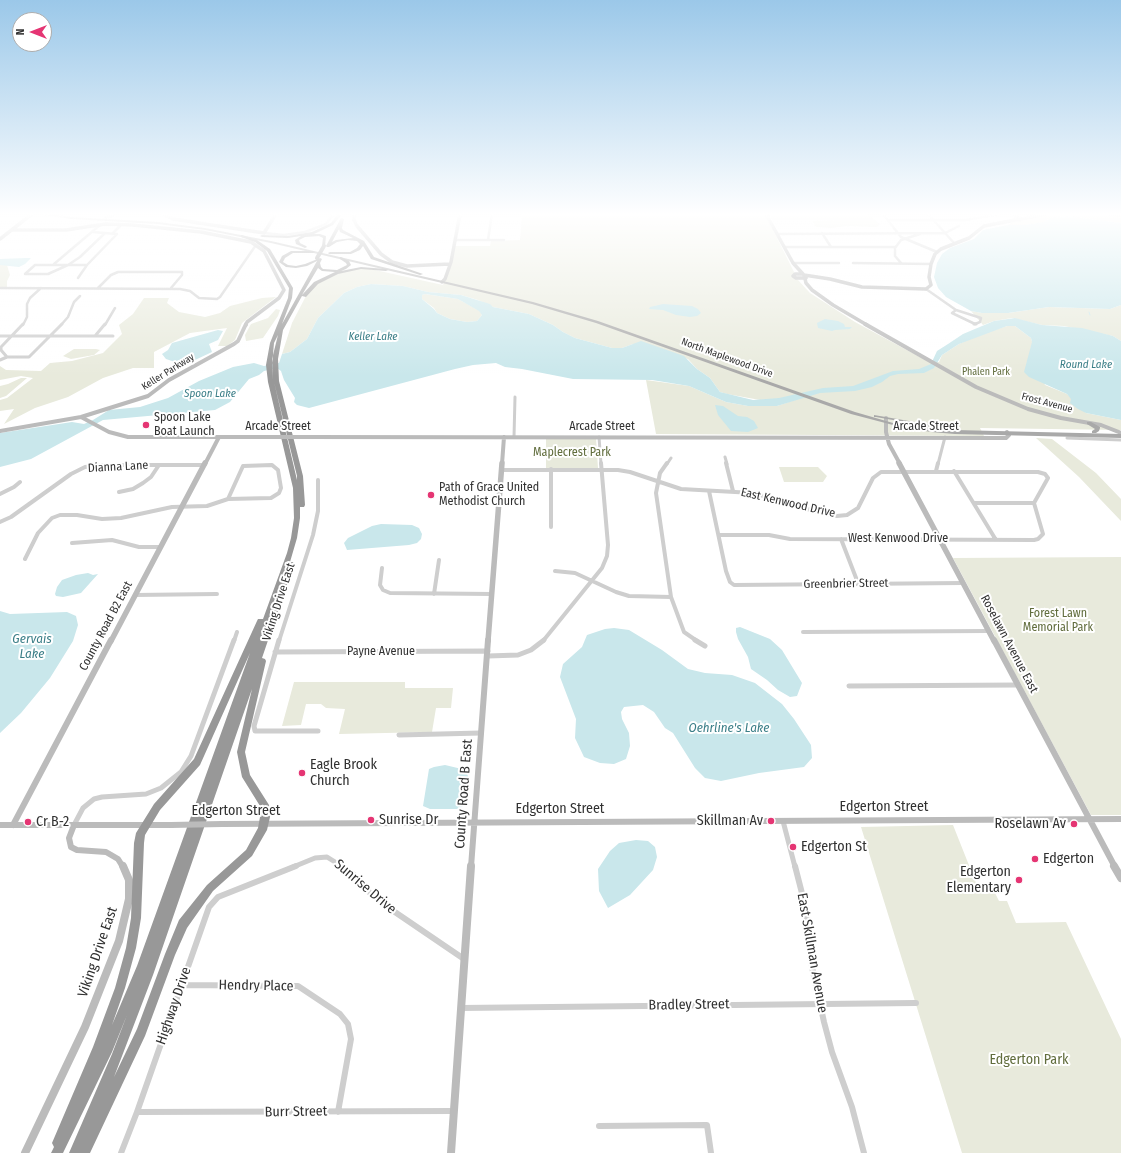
<!DOCTYPE html>
<style>
body{margin:0}
#map{position:relative;width:1121px;height:1153px;overflow:hidden;background:#fff;font-family:"Fira Sans Condensed",sans-serif}
canvas{display:block}
.north{position:absolute;left:12px;top:12px;width:40px;height:40px;box-sizing:border-box;background:#fff;border:1px solid #adadad;border-radius:50%;rotate:270deg;font-size:11px;font-weight:700;line-height:16px;text-align:center;color:#313131}
.north::after{content:'';display:block;margin:auto;width:14px;height:18px;background:#e53573;clip-path:polygon(50% 0,100% 100%,50% 72%,0 100%)}
</style>
<div id="map">
<canvas width="1121" height="1153"></canvas>
<div class="north">N</div>
</div>
<script>
const context = document.querySelector('canvas').getContext('2d');
context.lineJoin = 'round';
function fillPath(path, color) {
  context.fillStyle = color;
  context.fill(path, 'evenodd');
}
function shape(rows) {
  const path = new Path2D();
  for (const r of rows) {
    path.moveTo(r[0], r[1]);
    for (let i = 2; i < r.length; i += 2) path.lineTo(r[i], r[i + 1]);
  }
  return path;
}
function trace(path, color, width, dash) {
  context.strokeStyle = color;
  context.lineWidth = width;
  context.lineCap = dash ? 'butt' : 'round';
  context.setLineDash(dash || []);
  context.stroke(path);
}
function write(font, color, halo, rows, align = 'center') {
  context.font = font + ' "Fira Sans Condensed",sans-serif';
  context.lineWidth = 4;
  context.setLineDash([]);
  context.textBaseline = 'middle';
  context.strokeStyle = halo;
  context.fillStyle = color;
  for (const [text, x, y, turn = 0] of rows) {
    context.save();
    context.translate(x, y);
    context.rotate((+turn || 0) * Math.PI / 180);
    context.textAlign = isNaN(turn) ? turn : align;
    if (halo) context.strokeText(text, 0, 0);
    context.fillText(text, 0, 0);
    context.restore();
  }
}
const green = shape([
 [522,214,765,214,794,272,795,279,798,280,810,293,855,322,929,362,939,362,942,355,959,344,976,336,1007,326,1015,326,1031,338,1045,385,1067,394,1086,413,1121,420,1121,430,980,428,984,436,656,434,646,380,689,386,726,402,748,406,777,406,804,397,760,400,727,394,720,392,710,378,697,369,688,359,633,344,622,348,612,348,575,338,563,332,553,325,529,314,493,307,478,300,461,295,428,292,403,286,371,284,357,287,344,293,318,318,307,339,290,352,282,354,292,323,308,292,324,278,349,270,366,268,443,285,448,274,454,246,490,246,491,241,520,240],
 [769,214,848,214,851,219,848,214,867,214,880,224,877,227,872,227,850,226,830,228,816,227,812,221,835,220,772,220],
 [1049,214,1121,214,1121,223,1067,216,1051,218,1044,222,1025,225,1008,225,1018,219,1034,218],
 [0,265,7,265,10,275,7,281,7,287,0,287],
 [425,294,458,299,480,311,482,315,477,321,467,322,450,319,437,313,434,308,422,299,422,295],
 [276,297,242,323,235,340,227,346,218,346,227,328,190,333,154,352,154,368,133,368,103,378,68,397,35,408,4,424,14,409,0,411,0,400,7,398,33,378,21,376,0,380,0,366,6,370,41,371,50,363,72,361,103,353,122,334,119,325,133,314,144,298,169,298,167,303,179,312,205,317,220,313,230,306,262,298],
 [1121,305,1121,341,1113,336,1064,326,1042,325,1012,318,994,321,983,325,971,311,982,313,1008,313,1049,307,1110,309],
 [276,309,280,310,278,316,263,338,246,341,245,335,251,324,268,318],
 [74,349,96,349,100,350,94,355,71,359,63,356],
 [21,378,27,378,6,396,0,398,0,386,8,384],
 [546,438,596,438,598,468,546,468],
 [1036,438,1052,439,1096,473,1121,499,1121,521,1079,477],
 [779,467,818,467,827,476,823,482,784,482],
 [1121,557,1121,815,1091,815,953,558],
 [294,682,405,682,405,688,453,688,451,708,436,708,432,732,339,734,345,709,326,708,321,704,306,704,301,725,282,726],
 [953,825,980,893,995,893,999,901,1007,901,1016,923,1066,922,1121,1039,1121,1153,962,1153,861,827]
]);
const water = shape([
 [1067,216,1121,223,1121,305,1110,309,1049,307,1008,313,982,313,971,311,946,297,938,288,934,277,937,263,942,254,950,248,974,239,983,230,1008,225,1025,225,1044,222,1051,218],
 [25,258,31,258,25,264,19,267,0,265,0,259],
 [371,284,403,286,428,292,461,295,490,304,493,307,529,314,553,325,563,332,575,338,612,348,622,348,641,341,684,356,697,369,710,378,720,392,753,400,779,398,823,388,853,386,893,371,919,369,931,364,937,351,948,344,963,334,994,321,1015,318,1042,325,1082,328,1113,336,1121,341,1121,420,1086,413,1078,409,1070,403,1071,399,1067,394,1029,377,1024,372,1032,342,1031,338,1015,326,1007,326,959,344,942,355,934,368,924,373,898,374,890,376,882,382,872,387,855,391,820,393,777,406,748,406,726,402,689,386,652,380,573,379,522,369,505,367,496,363,473,365,455,369,309,408,297,405,294,402,295,398,284,380,281,371,277,368,264,371,259,375,249,379,230,402,215,410,103,420,31,459,0,467,0,433,72,422,84,424,93,420,109,410,140,407,168,398,199,381,233,367,254,363,264,366,279,363,282,354,290,352,307,339,318,318,344,293,357,287],
 [425,294,458,299,479,311,482,315,477,321,467,322,450,319,437,313,434,309,422,299,422,295],
 [663,304,692,306,698,309,701,313,697,316,690,317,676,315,663,310,649,309,650,307],
 [825,319,838,321,844,324,845,327,852,327,850,329,835,330,832,331,818,328,817,323],
 [218,330,223,331,218,340,209,344,212,352,195,360,181,364,166,359,162,354,168,350,172,343],
 [715,405,723,406,738,416,747,417,754,421,758,428,748,432,731,431,718,415],
 [381,524,412,525,419,528,422,534,421,539,417,543,409,545,347,550,344,543,348,538,372,526],
 [88,573,93,575,98,574,81,593,63,597,56,596,55,594,57,587,62,580,76,575],
 [0,611,10,614,67,612,76,616,78,625,73,641,50,678,21,713,0,733],
 [740,627,770,639,782,650,802,683,797,696,790,697,778,690,767,680,751,669,748,657,738,639,736,632,736,628],
 [614,628,629,630,662,650,688,669,705,673,732,675,755,683,782,704,794,719,811,745,812,758,804,767,759,773,721,781,705,778,695,768,673,733,665,728,654,712,643,705,624,707,621,712,622,719,629,733,630,746,626,759,614,764,600,763,584,757,575,738,576,719,560,677,563,664,582,647,587,635,605,629],
 [445,765,466,770,469,780,468,794,464,806,457,809,430,809,423,806,429,769,434,767],
 [636,840,648,841,655,847,657,857,653,870,630,895,608,908,599,891,598,869,610,851,619,843]
]);
const stream = shape([
 [1089,312,1090,315]
]);
const streetFar4 = shape([
 [883,214,901,237,937,252],
 [928,214,954,243],
 [888,220,966,220,999,214],
 [264,233,284,235,305,232,326,224,334,214],
 [822,233,831,247],
 [112,234,122,224],
 [777,234,945,233,959,226],
 [455,240,504,240],
 [488,240,492,214],
 [785,247,895,247],
 [793,263,839,263],
 [853,263,931,264],
 [901,263,895,256,895,248,901,240,920,234],
 [54,264,100,225],
 [35,265,68,265,48,274,25,274,35,265],
 [68,265,87,265],
 [68,265,80,257,104,234],
 [78,278,87,265,117,234,93,232],
 [0,288,180,289,190,291,199,298,217,299,220,297,256,245],
 [98,288,111,275,118,272,182,272,182,275,171,288],
 [926,289,956,310],
 [956,310,981,318,980,322,975,324,952,313,956,310],
 [23,325,27,317,27,304,30,298,41,288],
 [61,325,68,317,74,302,80,296],
 [105,325,115,308]
]);
const streetFar3 = shape([
 [23,324,1,347,1,350,7,357,29,357,62,324],
 [974,324,976,324],
 [0,336,113,336],
 [95,336,105,324],
 [0,360,7,357],
 [514,437,515,397],
 [599,437,601,464],
 [1067,438,1121,440],
 [725,457,727,464],
 [667,464,671,458],
 [938,464,945,437]
]);
const streetFar2 = shape([
 [667,463,660,473,656,493,671,597,684,632,697,641],
 [726,463,733,491],
 [272,465,278,470,281,488,279,493,271,498,228,499,243,466,272,465],
 [551,469,551,527],
 [502,470,618,470,630,472,681,489,753,493,824,514,837,516,847,515,858,508,873,478,881,472,1038,472,1045,474,1048,478,1034,503],
 [936,471,938,463],
 [954,471,996,540],
 [709,491,726,571,730,582,734,585,963,583],
 [119,492,133,489,143,483,151,477,159,465],
 [0,494,14,487,20,482],
 [974,503,1034,503],
 [0,522,11,517,71,474,85,467,101,465,204,465],
 [719,535,769,535,790,539,1034,540,1038,539,1043,534,1034,503],
 [841,539,858,583],
 [72,543,112,540,139,547,160,547],
 [25,559,38,533,52,518,60,515,77,515,102,519,121,518,172,507,207,506,228,499],
 [382,568,380,585,383,590,390,593,492,594],
 [555,571,575,573,616,592,629,596,671,597],
 [434,594,439,560],
 [135,595,217,594],
 [803,632,989,631],
 [234,641,237,632],
 [279,641,313,535,318,511,318,480],
 [543,641,602,568,607,556,608,545,601,463]
]);
const streetFar1 = shape([
 [279,640,254,726,255,731,318,731],
 [695,640,705,646],
 [275,652,488,651],
 [488,656,518,655,531,650,544,640],
 [849,686,1018,685],
 [399,735,481,733],
 [783,821,795,867],
 [74,825,83,808,94,799,102,797,146,794,161,788,181,772,191,756,234,640],
 [293,867,315,858,327,857,343,867]
]);
const street = shape([
 [342,866,354,875,369,892,389,908,464,959],
 [795,866,805,905,812,967,824,1022,832,1052,852,1107,864,1153],
 [181,985,298,986,340,1014,348,1024,351,1039,338,1112],
 [461,1008,916,1003],
 [137,1112,454,1111],
 [599,1126,707,1125,711,1153],
 [121,1153,137,1112,209,907,218,897,296,866]
]);
const secondaryFar4 = shape([
 [163,214,173,219,264,233,276,214],
 [354,214,354,220,357,226,381,254,392,262,407,266,450,264],
 [766,214,793,263,803,274],
 [1014,214,1020,220],
 [1109,214,1121,215],
 [106,217,113,215],
 [11,230,66,230,105,224,133,225,201,232,251,242,264,251,284,290,279,298,247,322,246,325],
 [0,239,32,214],
 [795,274,803,274,806,278,796,278,793,276,795,274],
 [804,275,830,279,862,287,926,289,931,285,929,277,931,264,935,254,941,249,969,238,984,226,1046,214],
 [805,279,806,283,812,290,833,305,867,325],
 [442,282,445,279,451,262,460,214]
]);
const secondaryFar3 = shape([
 [865,324,976,387,1028,409,1061,418,1101,425,1121,433],
 [81,417,109,432,128,437,268,437],
 [886,418,886,432,889,444,900,464],
 [0,431,81,417,148,396,169,380,234,344,238,341,246,324],
 [306,437,1006,438,1009,435,1007,432],
 [205,464,219,437],
 [502,464,504,437]
]);
const secondaryFar2 = shape([
 [899,463,994,641],
 [111,641,205,463],
 [488,641,502,463]
]);
const secondaryFar1 = shape([
 [994,640,1115,867],
 [222,824,1121,819],
 [0,825,171,825],
 [13,825,111,640],
 [74,825,69,838,71,847,77,850,106,852,118,859,123,867],
 [471,867,488,640]
]);
const secondary = shape([
 [1114,866,1121,878],
 [25,1153,85,1027,119,941,129,899,129,880,123,866],
 [451,1153,471,866]
]);
const primary = shape([
 [36,214,49,214,72,217,158,222,205,228,271,241,533,302,598,321,855,412,893,423,931,428,955,430,1121,434,1121,438,955,434,931,432,893,425,851,414,596,323,532,304,271,243,205,230,158,224,72,219,36,214],
 [874,415,932,425,934,426,932,427,876,417,874,417,874,415],
 [1087,422,1091,422,1100,427,1100,428,1099,431,1096,433,1092,433,1092,431,1095,429,1087,424,1087,422]
]);
const highway = shape([
 [338,214,342,214,333,225,314,234,320,234,326,236,325,247,322,246,323,238,319,236,305,237,299,240,300,243,306,246,307,247,305,248,296,244,295,240,301,236,288,238,262,237,260,236,262,235,288,236,312,232,331,223,338,214],
 [341,218,344,219,342,228,343,230,364,241,374,257,423,274,420,275,371,259,363,246,360,250,351,254,329,254,328,253,330,252,350,252,357,248,360,244,357,241,348,240,337,242,329,247,327,247,326,246,341,218],
 [339,229,340,232,353,238,336,240,332,242,339,229],
 [242,235,257,240,270,249,293,288,292,298,282,324,317,261,307,266,296,268,286,267,279,262,282,256,291,251,313,251,315,252,313,253,293,253,285,258,283,262,288,265,296,266,305,264,320,258,322,259,320,263,321,267,323,269,337,270,347,265,346,263,340,259,340,257,341,257,349,261,351,265,346,269,341,271,361,267,386,269,388,270,386,271,361,269,338,274,318,284,306,297,302,296,283,330,278,359,279,381,303,476,305,505,304,507,300,507,300,518,297,538,290,562,293,562,294,564,262,658,265,659,266,661,245,752,250,775,269,805,270,817,267,830,252,856,213,891,187,928,175,955,145,1036,90,1153,69,1153,112,1054,127,1015,112,1052,63,1153,51,1153,54,1147,52,1143,93,1047,115,988,126,948,131,918,134,843,136,833,154,804,194,759,257,621,258,619,263,619,287,553,291,538,294,518,293,488,268,382,266,365,270,343,288,298,289,288,267,251,255,242,241,237,241,235,242,235],
 [318,268,322,271,335,272,314,282,302,295,318,268],
 [278,335,272,359,273,380,272,365,274,343,278,335],
 [274,382,297,476,297,480,274,382],
 [250,653,137,966,112,1025,125,988,136,948,141,918,144,843,145,835,160,810,200,765,250,653],
 [252,689,237,752,242,777,260,806,260,817,258,828,246,850,207,885,179,920,165,954,137,1029,114,1077,153,975,252,689]
]);
const secondaryBridgeFar1 = shape([
 [268,437,306,437]
]);
const secondaryBridge = shape([
 [171,825,222,824]
]);
const highwayBridge = shape([
 [317,258,324,246]
]);
const markers = [
 [146,425,4,"#e53573"],
 [431,495,4,"#e53573"],
 [302,773,4,"#e53573"],
 [371,820,4,"#e53573"],
 [771,821,4,"#e53573"],
 [28,822,4,"#e53573"],
 [1074,824,4,"#e53573"],
 [793,847,4,"#e53573"],
 [1035,859,4,"#e53573"],
 [1019,880,4,"#e53573"]
];
const farStreetnames = [
 ["North Maplewood Drive",727,358,20],
 ["Keller Parkway",168,372,-32],
 ["Frost Avenue",1047,403,15]
];
const farParknames = [
 ["Phalen Park",986,372]
];
const farWaternames = [
 ["Keller Lake",373,337],
 ["Round Lake",1086,365],
 ["Spoon Lake",210,394]
];
const poiNames = [
 ["Spoon Lake",154,418],
 ["Boat Launch",154,432],
 ["Path of Grace United",439,488],
 ["Methodist Church",439,502]
];
const streetNames = [
 ["Arcade Street",278,427],
 ["Arcade Street",602,427],
 ["Arcade Street",926,427],
 ["Dianna Lane",118,467,-3],
 ["East Kenwood Drive",788,503,13],
 ["West Kenwood Drive",898,539],
 ["Greenbrier Street",846,584,-1],
 ["Viking Drive East",279,602,-72],
 ["County Road B2 East",106,626,-62],
 ["Roselawn Avenue East",1009,644,62],
 ["Payne Avenue",381,652]
];
const parkNames = [
 ["Maplecrest Park",572,453],
 ["Forest Lawn",1058,614],
 ["Memorial Park",1058,628]
];
const waterNames = [
 ["Gervais",32,639],
 ["Lake",32,654],
 ["Oehrline's Lake",729,728]
];
const nearPoinames = [
 ["Eagle Brook",310,765],
 ["Church",310,781],
 ["Sunrise Dr",379,820],
 ["Skillman Av",763,821,"right"],
 ["Cr B-2",36,822],
 ["Roselawn Av",1066,824,"right"],
 ["Edgerton St",801,847],
 ["Edgerton",1043,859],
 ["Edgerton",1011,872,"right"],
 ["Elementary",1011,888,"right"]
];
const nearStreetnames = [
 ["County Road B East",464,794,-86],
 ["Edgerton Street",884,807],
 ["Edgerton Street",560,809],
 ["Edgerton Street",236,811],
 ["Sunrise Drive",365,887,40],
 ["Viking Drive East",98,952,-71],
 ["East Skillman Avenue",812,953,80],
 ["Hendry Place",256,986,1],
 ["Bradley Street",689,1005,-1],
 ["Highway Drive",174,1006,-71],
 ["Burr Street",296,1112,-1]
];
const nearParknames = [
 ["Edgerton Park",1029,1060]
];
fillPath(green, '#e8eadc');
fillPath(water, '#c9e7eb');
trace(stream, '#c9e7eb', 1);
trace(streetFar4, '#cecece', 2.5);
trace(streetFar3, '#cecece', 3);
trace(streetFar2, '#cecece', 4);
trace(streetFar1, '#cecece', 5);
trace(street, '#cecece', 6);
trace(secondaryFar4, '#bbb', 3.5);
trace(secondaryFar3, '#bbb', 4);
trace(secondaryFar2, '#bbb', 5.5);
trace(secondaryFar1, '#bbb', 6);
trace(secondary, '#bbb', 8);
fillPath(primary, '#a9a9a9');
fillPath(highway, '#989898');
trace(secondaryBridgeFar1, '#bbb', 4);
trace(secondaryBridge, '#bbb', 6);
trace(highwayBridge, '#989898', 4);
const sky = context.createLinearGradient(0, 0, 0, 376);
sky.addColorStop(0, '#9bc8e9');
sky.addColorStop(0.57, '#fff');
sky.addColorStop(1, '#ffffff00');
context.fillStyle = sky;
context.fillRect(0, 0, 1121, 376);
for (const [x, y, r, color] of markers) {
  const dot = new Path2D();
  dot.arc(x, y, r, 0, 2 * Math.PI);
  context.fillStyle = color;
  context.fill(dot);
  trace(dot, '#fff', 1.5);
}
write('10px', '#313131', '#fff', farStreetnames);
write('10px', '#616d3d', '#fff', farParknames);
write('italic 11px', '#3a7e87', '#fff', farWaternames);
write('12px', '#313131', '#fff', poiNames, 'left');
write('12px', '#313131', '#fff', streetNames);
write('12px', '#616d3d', '#fff', parkNames);
write('italic 13px', '#3a7e87', '#fff', waterNames);
write('14px', '#313131', '#fff', nearPoinames, 'left');
write('14px', '#313131', '#fff', nearStreetnames);
write('14px', '#616d3d', '#fff', nearParknames);
</script>
